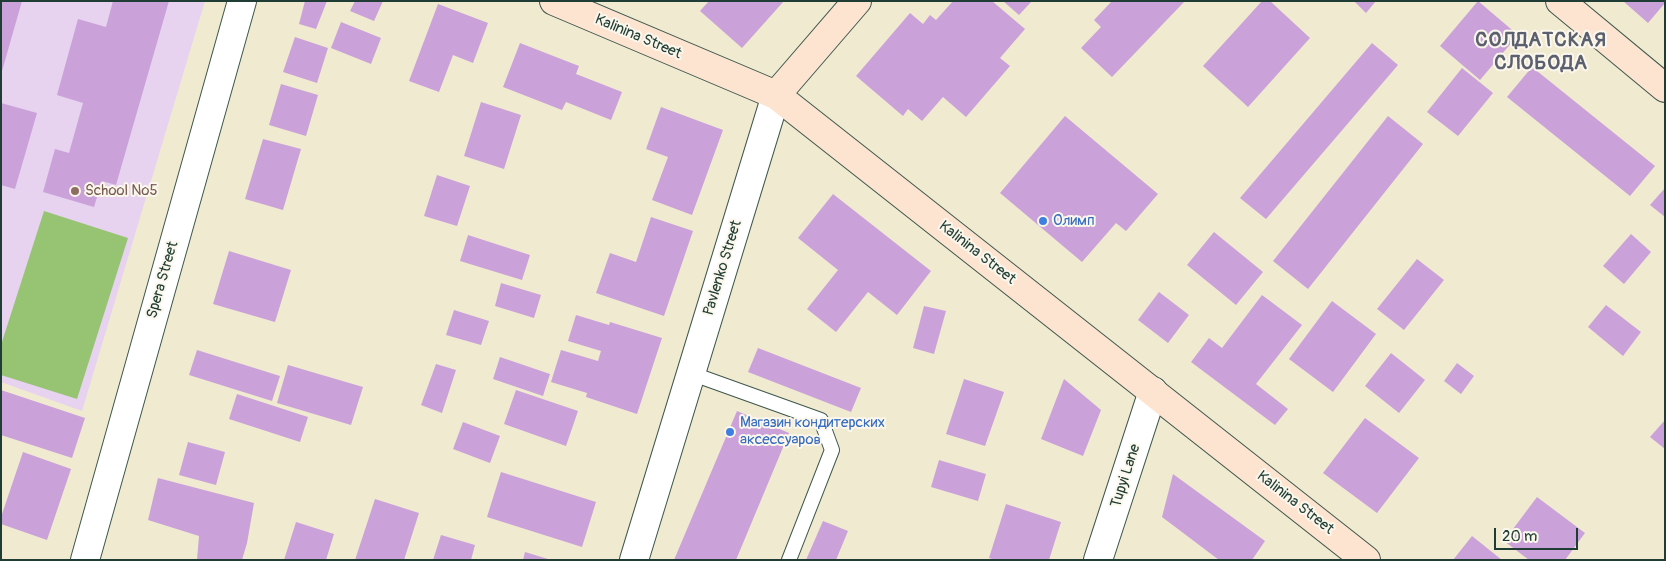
<!DOCTYPE html>
<meta charset="utf-8">
<style>
body{margin:0}
#map{position:relative;width:1666px;height:561px;overflow:hidden;background:#f0ead1;font-family:Pangolin,sans-serif}
canvas{display:block}
.frame{position:absolute;inset:0;border:2px solid #1f3d34;pointer-events:none}
.scale{position:absolute;left:1494px;top:528px;width:84px;height:22px;box-sizing:border-box;border:2px solid #1f3d34;border-top:0;padding-left:6px;font-size:15px;line-height:18px;white-space:nowrap;color:#1f3d34;-webkit-text-stroke:4px #fbf7ec;paint-order:stroke}
</style>
<div id="map">
<canvas width="1666" height="561"></canvas>
<div class="frame"></div>
<div class="scale">20 m</div>
</div>
<script>
const context = document.querySelector('canvas').getContext('2d');
context.lineJoin = 'round';
function fillPath(path, color) {
  context.fillStyle = color;
  context.fill(path, 'evenodd');
}
function shape(rows) {
  const path = new Path2D();
  for (const r of rows) {
    path.moveTo(r[0], r[1]);
    for (let i = 2; i < r.length; i += 2) path.lineTo(r[i], r[i + 1]);
  }
  return path;
}
function trace(path, color, width, dash) {
  context.strokeStyle = color;
  context.lineWidth = width;
  context.lineCap = dash ? 'butt' : 'round';
  context.setLineDash(dash || []);
  context.stroke(path);
}
function write(font, color, halo, rows, align = 'center') {
  context.font = font + ' Pangolin,sans-serif';
  context.lineWidth = 4;
  context.setLineDash([]);
  context.textBaseline = 'middle';
  context.strokeStyle = halo;
  context.fillStyle = color;
  for (const [text, x, y, turn = 0] of rows) {
    context.save();
    context.translate(x, y);
    context.rotate((+turn || 0) * Math.PI / 180);
    context.textAlign = isNaN(turn) ? turn : align;
    if (halo) context.strokeText(text, 0, 0);
    context.fillText(text, 0, 0);
    context.restore();
  }
}
const built = shape([
 [1,1,205,1,82,411,1,382]
]);
const green = shape([
 [44,211,128,238,77,399,1,375,1,345]
]);
const building = shape([
 [1,1,22,1,2,71,1,71],
 [113,1,169,1,116,185,102,181,94,207,43,192,55,149,69,153,83,103,57,95,78,19,106,27],
 [305,1,327,1,316,29,299,24],
 [355,1,383,1,374,21,350,11],
 [709,1,784,1,742,48,700,11],
 [953,1,992,1,1025,29,1000,58,1010,66,966,117,943,97,922,121,908,109,903,116,856,76,910,13,923,24,930,15,936,20],
 [1003,1,1032,1,1019,15],
 [1112,1,1185,1,1112,77,1081,48,1101,27,1094,20],
 [1262,1,1270,1,1310,38,1248,107,1203,66],
 [1354,1,1376,1,1366,13],
 [1478,1,1518,35,1480,80,1440,46],
 [1623,1,1665,1,1665,3,1648,23],
 [438,4,488,23,473,63,453,55,439,92,409,81],
 [341,22,381,38,371,64,331,48],
 [295,37,328,48,317,83,283,72],
 [520,43,579,66,576,74,622,92,611,120,566,102,562,110,503,87],
 [1372,43,1398,65,1266,219,1240,198],
 [1532,67,1655,166,1630,196,1507,97],
 [1462,68,1493,93,1458,136,1427,112],
 [281,84,318,95,306,136,269,125],
 [481,102,521,115,504,169,464,156],
 [1,103,37,113,15,189,1,185],
 [661,107,723,130,692,215,652,200,668,157,646,149],
 [1065,116,1158,194,1126,231,1116,223,1082,262,1000,193],
 [1388,116,1423,144,1308,289,1273,261],
 [263,139,301,149,283,210,245,199],
 [437,175,470,186,457,226,424,216],
 [1665,188,1665,217,1650,205],
 [833,194,931,271,897,315,868,292,836,332,807,309,838,270,798,238],
 [651,217,693,231,664,316,596,293,610,253,636,262],
 [1214,232,1263,272,1236,305,1187,265],
 [1631,234,1651,252,1624,284,1603,266],
 [468,235,530,255,522,280,460,261],
 [229,251,291,270,275,322,213,304],
 [1417,259,1444,280,1404,330,1377,309],
 [501,283,541,295,534,318,495,306],
 [1159,292,1189,315,1168,343,1138,320],
 [1262,295,1302,325,1256,384,1288,409,1275,425,1191,362,1209,338,1222,348],
 [1332,301,1376,334,1333,392,1289,359],
 [1606,305,1641,332,1623,356,1588,327],
 [924,306,946,311,934,354,913,348],
 [454,310,489,321,481,345,446,335],
 [576,315,609,325,610,322,662,338,637,414,586,397,587,393,551,382,561,350,598,361,601,351,568,341],
 [758,348,861,388,851,412,748,372],
 [197,350,280,376,272,401,189,375],
 [1391,353,1425,380,1399,413,1365,386],
 [500,357,550,374,543,396,493,379],
 [1457,363,1474,376,1461,394,1444,381],
 [436,364,456,370,442,413,421,405],
 [288,365,363,387,351,425,277,403],
 [964,379,1004,392,985,446,946,434],
 [1064,379,1101,410,1083,456,1041,439],
 [1,390,85,418,72,458,1,435],
 [516,390,578,411,566,446,504,424],
 [237,394,308,417,300,442,229,419],
 [737,411,789,433,736,560,674,560],
 [1365,418,1419,458,1377,513,1323,473],
 [1665,420,1665,449,1650,437],
 [463,422,500,436,490,463,453,449],
 [188,442,225,452,216,485,179,475],
 [23,452,71,469,47,540,1,524,1,517],
 [939,460,986,474,978,501,931,487],
 [501,472,596,502,582,547,487,517],
 [1173,474,1265,541,1252,560,1219,560,1162,517],
 [158,478,254,503,247,543,242,560,197,560,199,536,148,520],
 [1537,497,1585,533,1565,560,1529,560,1504,541],
 [375,499,419,513,404,560,355,560],
 [1006,504,1061,522,1049,560,995,560,989,558],
 [823,521,848,531,836,560,806,560],
 [296,522,334,534,326,560,284,560],
 [441,535,475,545,471,560,433,560],
 [1472,536,1502,560,1453,560],
 [525,552,548,559,548,560,523,560]
]);
const lane = shape([
 [690,373,821,420,832,450,789,560]
]);
const street = shape([
 [85,560,242,1],
 [634,560,776,95],
 [1098,560,1153,391]
]);
const secondary = shape([
 [554,1,776,95,1366,560],
 [1560,1,1665,88],
 [776,95,857,1]
]);
const markers = [
 [75,191,5,"#8d6e63"],
 [1043,221,5,"#3f7fe0"],
 [730,432,5,"#3f7fe0"]
];
const streetNames = [
 ["Kalinina Street",638,37,23],
 ["Kalinina Street",977,253,38],
 ["Pavlenko Street",723,268,-73],
 ["Spera Street",163,280,-74],
 ["Tupyi Lane",1126,476,-72],
 ["Kalinina Street",1295,503,38]
];
const educationNames = [
 ["School №5",85,191]
];
const shopNames = [
 ["Олимп",1053,221],
 ["Магазин кондитерских",740,423],
 ["аксессуаров",740,440]
];
const districtNames = [
 ["СОЛДАТСКАЯ",1541,41],
 ["СЛОБОДА",1541,64]
];
fillPath(built, '#e7d2ef');
fillPath(green, '#96c472');
fillPath(building, '#caa2d9');
trace(lane, '#3e574c', 16);
trace(street, '#3e574c', 30);
trace(secondary, '#3e574c', 30);
trace(lane, '#fff', 14);
trace(street, '#fff', 28);
trace(secondary, '#fde4d1', 28);
for (const [x, y, r, color] of markers) {
  const dot = new Path2D();
  dot.arc(x, y, r, 0, 2 * Math.PI);
  context.fillStyle = color;
  context.fill(dot);
  trace(dot, '#fbf7ec', 2);
}
write('15px', '#1f3d34', '#fbf7ec', streetNames);
write('15px', '#785e54', '#fbf7ec', educationNames, 'left');
write('15px', '#366cbe', '#fbf7ec', shopNames, 'left');
context.letterSpacing = '1px';
write('bold 20px', '#5b606e', '#fbf7ec', districtNames);
context.letterSpacing = '0px';
</script>
